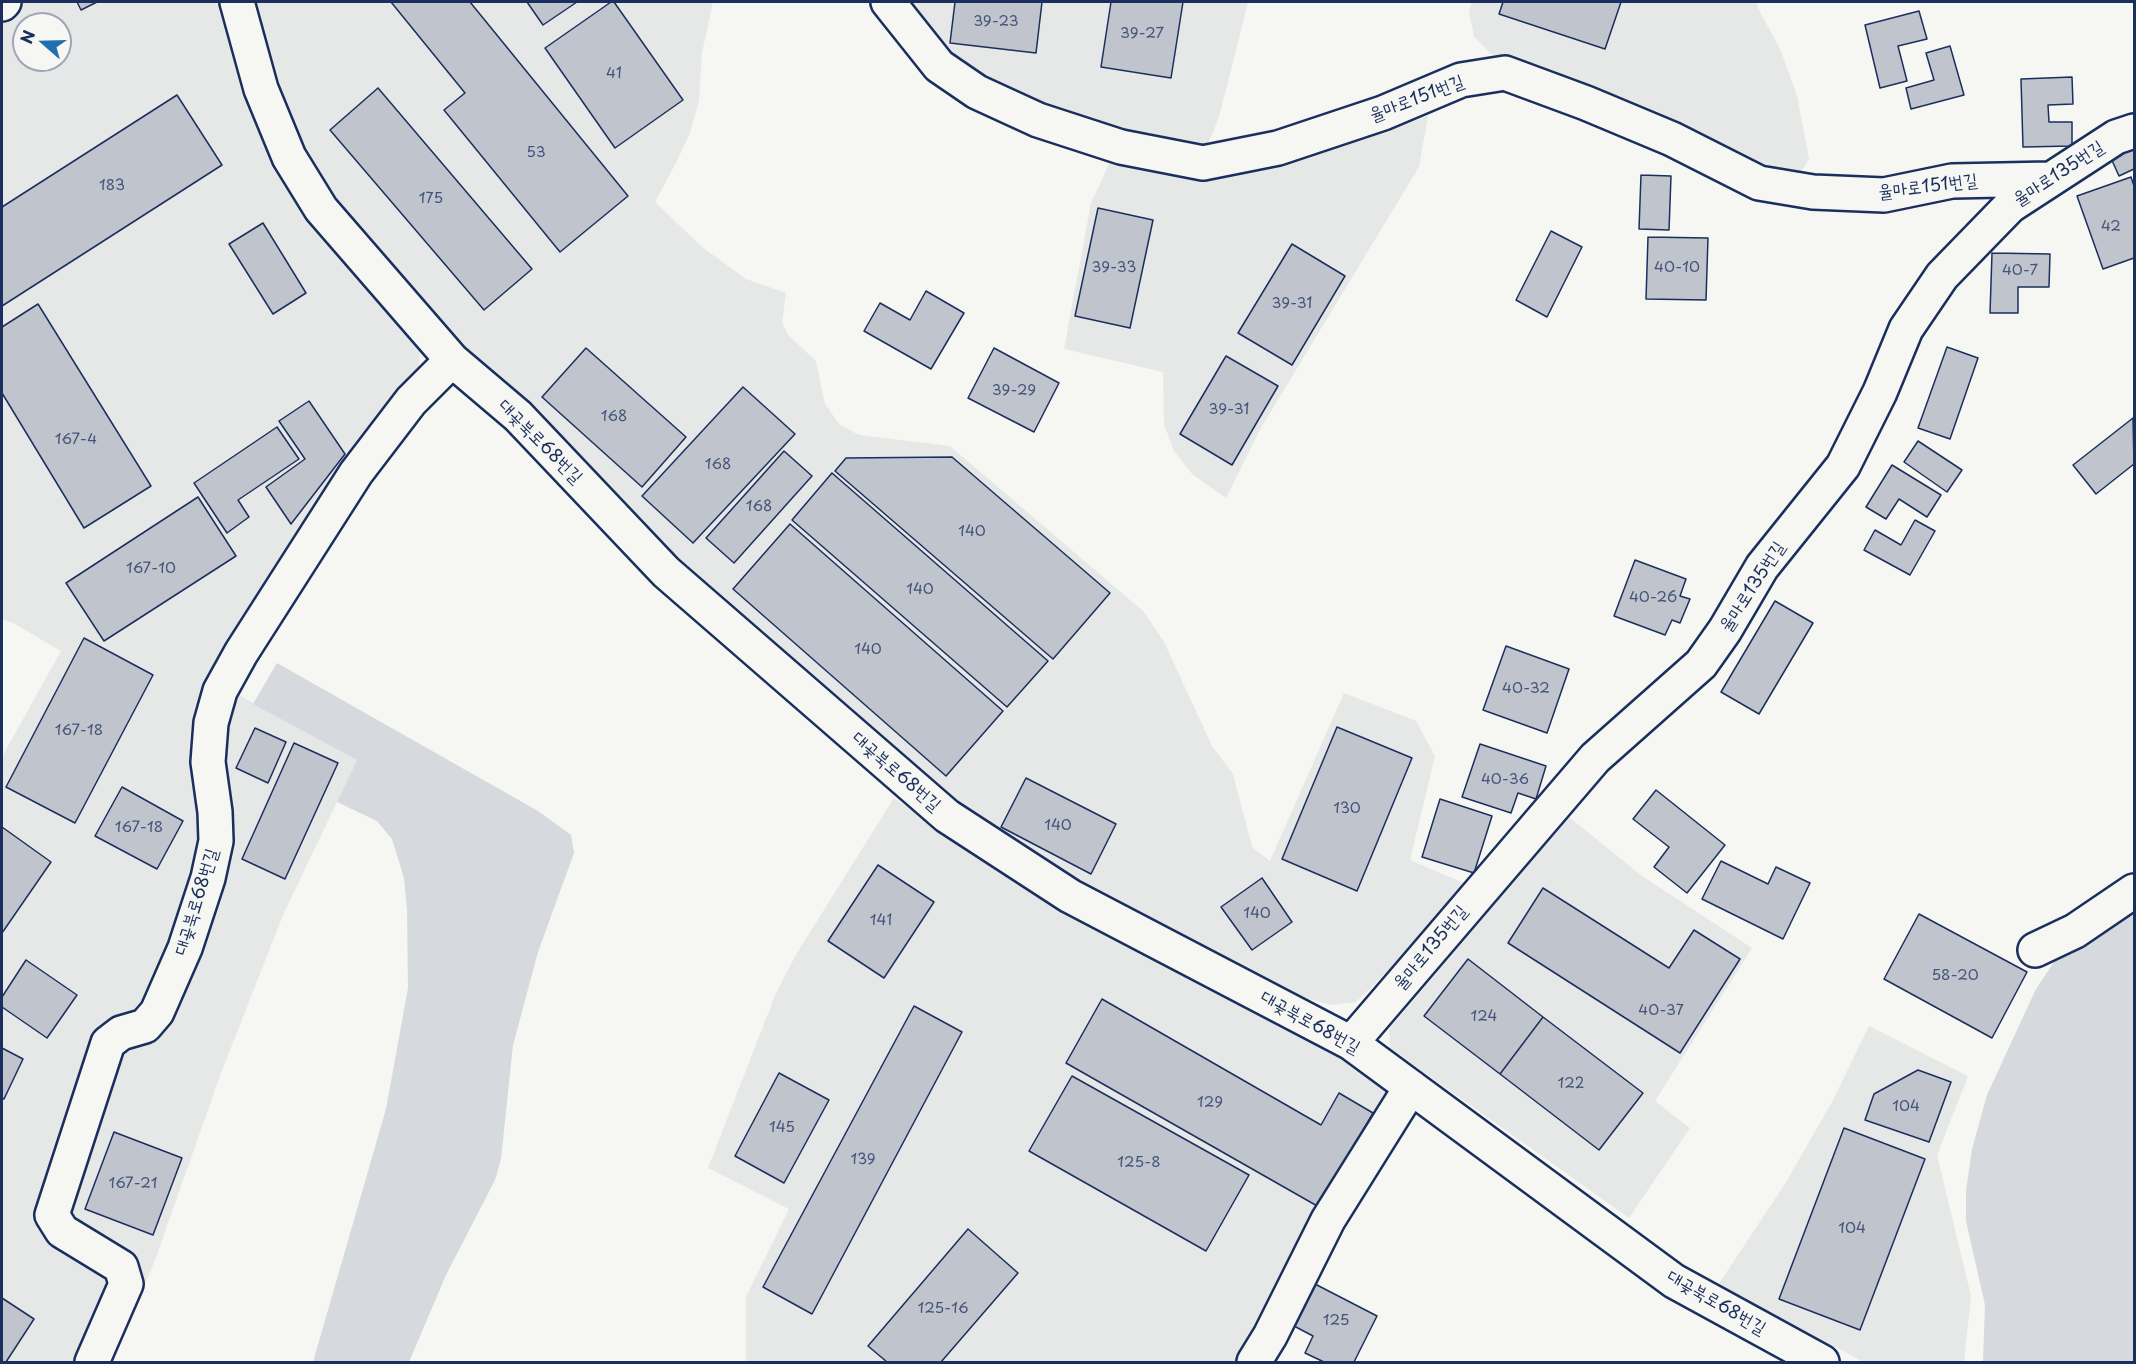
<!DOCTYPE html>
<meta charset="utf-8">
<style>
body{margin:0}
#map{position:relative;width:2136px;height:1364px;overflow:hidden;background:#f6f6f2;font-family:"Playpen Sans",sans-serif}
canvas{display:block}
.frame{position:absolute;inset:0;border:3px solid #1b2f5e;pointer-events:none}
.north{position:absolute;left:12px;top:12px;width:60px;height:60px;box-sizing:border-box;background:#f6f6f2;border:2px solid #9ea6b7;border-radius:50%;rotate:290deg;font-size:16px;font-weight:700;line-height:24px;text-align:center;color:#1b2f5e}
.north::after{content:'';display:block;margin:auto;width:21px;height:27px;background:#1f6fb2;clip-path:polygon(50% 0,100% 100%,50% 72%,0 100%)}
</style>
<div id="map">
<canvas width="2136" height="1364"></canvas>
<div class="frame"></div>
<div class="north">N</div>
</div>
<script>
const context = document.querySelector('canvas').getContext('2d');
context.lineJoin = 'round';
function fillPath(path, color) {
  context.fillStyle = color;
  context.fill(path, 'evenodd');
}
function shape(rows) {
  const path = new Path2D();
  for (const r of rows) {
    path.moveTo(r[0], r[1]);
    for (let i = 2; i < r.length; i += 2) path.lineTo(r[i], r[i + 1]);
  }
  return path;
}
function trace(path, color, width, dash) {
  context.strokeStyle = color;
  context.lineWidth = width;
  context.lineCap = dash ? 'butt' : 'round';
  context.setLineDash(dash || []);
  context.stroke(path);
}
function write(font, color, halo, rows, align = 'center') {
  context.font = font + ' "Playpen Sans","Poor Story",sans-serif';
  context.lineWidth = 6;
  context.setLineDash([]);
  context.textBaseline = 'middle';
  context.strokeStyle = halo;
  context.fillStyle = color;
  for (const [text, x, y, turn = 0] of rows) {
    context.save();
    context.translate(x, y);
    context.rotate((+turn || 0) * Math.PI / 180);
    context.textAlign = isNaN(turn) ? turn : align;
    if (halo) context.strokeText(text, 0, 0);
    context.fillText(text, 0, 0);
    context.restore();
  }
}
const built = shape([
 [21,2,221,2,237,67,275,164,306,213,342,259,420,350,419,372,276,572,208,678,357,760,283,915,221,1073,155,1260,111,1362,2,1362,2,757,61,651,13,623,2,619,2,16],
 [24,24,60,24,60,60,24,60],
 [254,2,713,2,702,53,699,101,690,133,676,163,655,202,702,247,746,279,786,293,782,323,789,336,816,361,825,404,840,425,859,435,950,446,1144,612,1164,642,1212,746,1233,774,1252,847,1270,861,1344,693,1416,721,1435,756,1410,860,1464,883,1396,963,1356,1002,1331,1005,1306,998,1259,977,1092,892,961,811,685,570,516,392,464,346,394,270,336,203,302,148,279,95,262,37],
 [903,2,1248,2,1219,117,1206,149,1138,138,1031,104,947,56],
 [1472,2,1757,2,1758,8,1781,51,1797,96,1809,159,1801,172,1773,168,1580,82,1491,54,1474,37,1469,11],
 [1428,116,1419,167,1259,431,1226,498,1192,474,1174,451,1164,424,1163,372,1064,349,1091,203,1112,158,1173,175,1228,174,1295,160],
 [894,798,1020,884,1075,917,1295,1030,1385,1085,1391,1098,1241,1362,746,1362,746,1297,789,1209,708,1168,776,993,797,953],
 [1569,817,1642,876,1752,948,1655,1101,1690,1128,1629,1218,1390,1048,1389,1029],
 [1869,1026,1968,1076,1937,1155,1971,1296,1964,1362,1864,1362,1718,1285,1785,1184,1832,1102]
]);
const green = shape([
 [277,663,538,811,571,835,574,853,538,952,513,1045,501,1159,495,1180,446,1275,409,1362,313,1362,386,1109,408,988,407,910,404,878,392,839,377,821,337,802,357,760,253,704],
 [2134,906,2134,1362,1983,1362,1985,1305,1966,1221,1966,1191,1972,1149,1987,1095,2036,989,2058,956]
]);
const building = shape([
 [77,2,97,2,81,10,77,2],
 [391,2,470,2,628,196,560,252,444,110,465,93,391,2],
 [527,2,577,2,543,25,527,2],
 [611,2,614,2,683,100,615,148,545,48,611,2],
 [955,2,1042,2,1036,53,950,43,955,2],
 [1111,2,1183,2,1171,78,1101,67,1111,2],
 [1503,2,1621,2,1605,49,1499,14,1503,2],
 [1919,11,1927,39,1898,46,1907,81,1880,88,1865,25,1919,11],
 [1950,46,1964,95,1911,109,1906,88,1934,80,1926,53,1950,46],
 [2072,77,2073,104,2048,105,2049,122,2072,122,2072,146,2023,147,2021,79,2072,77],
 [378,88,532,269,484,310,330,130,378,88],
 [177,95,222,165,2,306,2,207,177,95],
 [2134,145,2134,169,2119,176,2110,156,2134,145],
 [1641,175,1671,176,1669,230,1639,229,1641,175],
 [2131,177,2134,186,2134,258,2103,269,2077,196,2131,177],
 [1098,208,1153,220,1130,328,1075,316,1098,208],
 [263,223,306,293,273,314,229,244,263,223],
 [1551,231,1582,247,1547,317,1516,300,1551,231],
 [1648,237,1708,238,1706,300,1646,299,1648,237],
 [1292,244,1345,276,1292,365,1238,333,1292,244],
 [1992,253,2050,254,2049,287,2018,287,2018,313,1990,313,1992,253],
 [926,291,964,313,931,369,864,331,880,303,910,320,926,291],
 [38,304,151,486,84,528,2,393,2,327,38,304],
 [1947,347,1978,358,1950,439,1918,428,1947,347],
 [586,348,686,437,642,487,542,397,586,348],
 [994,348,1059,383,1034,432,968,398,994,348],
 [1226,356,1278,386,1232,465,1180,434,1226,356],
 [743,387,795,434,693,543,642,496,743,387],
 [309,401,345,454,291,524,266,487,305,459,279,421,309,401],
 [2133,418,2134,464,2096,494,2073,465,2133,418],
 [277,427,299,459,238,500,249,517,227,533,194,483,277,427],
 [1918,441,1962,470,1947,492,1904,462,1918,441],
 [784,451,812,476,734,563,706,538,784,451],
 [952,457,1110,593,1053,659,835,471,846,458,952,457],
 [1892,465,1941,495,1927,517,1899,499,1886,519,1866,507,1892,465],
 [832,473,1048,661,1007,707,792,520,832,473],
 [198,497,236,556,104,641,66,583,198,497],
 [1915,520,1935,531,1910,575,1864,550,1875,530,1901,545,1915,520],
 [790,524,1003,711,946,776,733,589,790,524],
 [1635,560,1686,579,1680,596,1690,599,1680,623,1672,620,1665,635,1614,616,1635,560],
 [1775,601,1813,623,1759,714,1721,692,1775,601],
 [84,638,153,675,75,823,6,787,84,638],
 [1506,646,1569,669,1547,733,1483,710,1506,646],
 [1337,727,1412,758,1357,891,1282,859,1337,727],
 [255,728,286,742,268,783,236,768,255,728],
 [294,743,338,763,285,879,242,859,294,743],
 [1480,744,1546,766,1536,799,1518,793,1511,813,1462,797,1480,744],
 [1026,778,1116,824,1091,874,1001,827,1026,778],
 [122,787,183,821,157,869,95,836,122,787],
 [1656,790,1725,845,1687,893,1654,867,1669,847,1633,819,1656,790],
 [1440,799,1492,816,1474,873,1422,857,1440,799],
 [2,827,51,862,2,933,2,827],
 [1721,861,1768,884,1776,867,1810,883,1783,939,1702,899,1721,861],
 [878,865,934,902,884,978,828,941,878,865],
 [1262,878,1292,922,1252,950,1221,907,1262,878],
 [1543,888,1669,968,1694,930,1740,959,1680,1053,1508,943,1543,888],
 [1919,914,2027,972,1992,1038,1884,979,1919,914],
 [1468,959,1543,1017,1500,1074,1424,1016,1468,959],
 [26,960,77,995,47,1038,2,1007,2,997,26,960],
 [1102,999,1321,1125,1339,1093,1373,1113,1319,1207,1066,1063,1102,999],
 [914,1006,962,1032,812,1314,763,1287,914,1006],
 [1543,1017,1643,1093,1599,1150,1500,1074,1543,1017],
 [2,1048,23,1059,4,1099,2,1098,2,1048],
 [1918,1070,1951,1082,1929,1142,1865,1120,1874,1094,1918,1070],
 [779,1073,829,1100,784,1183,735,1156,779,1073],
 [1072,1076,1249,1175,1206,1251,1029,1151,1072,1076],
 [1844,1128,1925,1159,1860,1330,1779,1299,1844,1128],
 [114,1132,182,1158,153,1235,85,1209,114,1132],
 [968,1229,1018,1273,941,1362,887,1362,868,1346,968,1229],
 [1315,1284,1377,1316,1354,1362,1324,1362,1305,1353,1313,1336,1294,1326,1315,1284],
 [2,1298,34,1319,6,1362,2,1362,2,1298]
]);
const minor = shape([
 [237,2,261,89,289,157,321,209,452,360],
 [888,2,939,66,977,92,1038,120,1121,147,1203,163,1278,148,1383,113,1461,80,1505,73,1586,103,1672,139,1759,183,1813,192,1884,195,1952,181,2050,179],
 [2,4,4,2],
 [2035,950,2075,931,2134,891],
 [1351,1043,1595,758,1701,664,1725,630,1762,567,1843,466,1880,392,1906,329,1942,276,2010,206,2116,137,2134,131],
 [92,1362,126,1284,121,1267,62,1231,52,1215,108,1043,121,1033,145,1026,157,1012,185,948,208,878,216,841,215,812,208,762,211,723,220,691,241,653,356,473,411,401,452,360,518,416,666,572,947,816,1070,896,1351,1043,1674,1281,1822,1362],
 [1254,1362,1270,1336,1328,1220,1411,1087]
]);
const numberNames = [
 ["39-23",996,22],
 ["39-27",1142,34],
 ["41",614,74],
 ["53",536,153],
 ["183",112,186],
 ["175",431,199],
 ["42",2111,227],
 ["39-33",1114,268],
 ["40-10",1677,268],
 ["40-7",2020,271],
 ["39-31",1292,304],
 ["39-29",1014,391],
 ["39-31",1229,410],
 ["168",614,417],
 ["167-4",76,440],
 ["168",718,465],
 ["168",759,507],
 ["140",972,532],
 ["167-10",151,569],
 ["140",920,590],
 ["40-26",1653,598],
 ["140",868,650],
 ["40-32",1526,689],
 ["167-18",79,731],
 ["40-36",1505,780],
 ["130",1347,809],
 ["140",1058,826],
 ["167-18",139,828],
 ["140",1257,914],
 ["141",881,921],
 ["58-20",1955,976],
 ["40-37",1661,1011],
 ["124",1484,1017],
 ["122",1571,1084],
 ["129",1210,1103],
 ["104",1906,1107],
 ["145",782,1128],
 ["139",863,1160],
 ["125-8",1139,1163],
 ["167-21",133,1184],
 ["104",1852,1229],
 ["125-16",943,1309],
 ["125",1336,1321]
];
const streetNames = [
 ["율마로151번길",1417,99,-21],
 ["율마로135번길",2059,174,-33],
 ["율마로151번길",1928,187,-7],
 ["대곶북로68번길",540,442,45],
 ["율마로135번길",1753,587,-57],
 ["대곶북로68번길",896,772,41],
 ["대곶북로68번길",197,902,-73],
 ["율마로135번길",1431,948,-50],
 ["대곶북로68번길",1310,1023,29],
 ["대곶북로68번길",1716,1303,30]
];
fillPath(built, '#e6e7e7');
fillPath(green, '#d6d9dd');
fillPath(building, '#c0c4cd');
trace(building, '#1b2f5e', 1.5);
trace(minor, '#1b2f5e', 38);
trace(minor, '#f6f6f2', 33);
write('15px', '#44547a', null, numberNames);
write('18px', '#1b2f5e', '#f6f6f2', streetNames);
</script>
